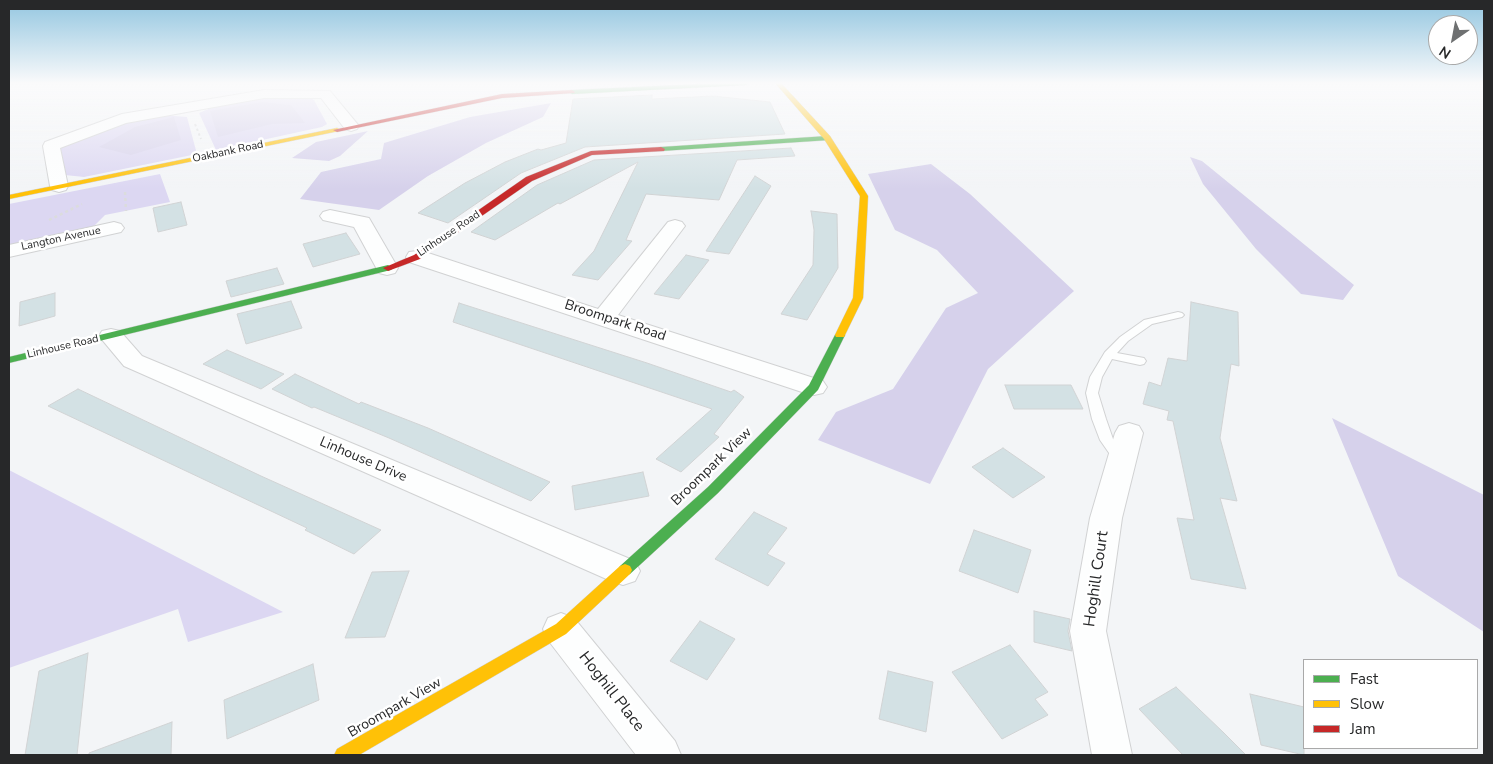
<!DOCTYPE html>
<style>
body{margin:0}
#map{position:relative;width:1493px;height:764px;overflow:hidden;background:#f3f5f7;font-family:"Nunito Sans",sans-serif}
canvas{display:block}
.frame{position:absolute;inset:0;border:10px solid #272829;pointer-events:none}
.legend{position:absolute;left:1303px;top:659px;width:175px;height:90px;box-sizing:border-box;background:#fff;border:1px solid #a9a9a9;margin:0;padding:6px 9px;list-style:none;font-size:15px;color:#272829}
.legend li{display:flex;align-items:center;gap:10px;height:25px}
.legend b{width:25px;border:1px solid #a9a9a9}
.north{position:absolute;left:1428px;top:15px;width:50px;height:50px;box-sizing:border-box;background:#fff;border:1px solid #a9a9a9;border-radius:50%;rotate:213deg;font-size:14px;font-weight:700;line-height:20px;text-align:center;color:#272829}
.north::after{content:'';display:block;margin:auto;width:18px;height:22px;background:#6e7071;clip-path:polygon(50% 0,100% 100%,50% 72%,0 100%)}
</style>
<div id="map">
<canvas width="1493" height="764"></canvas>
<div class="frame"></div>
<ul class="legend">
<li><b style="height:6px;background:#4caf50"></b>Fast</li>
<li><b style="height:6px;background:#ffc107"></b>Slow</li>
<li><b style="height:6px;background:#c62828"></b>Jam</li>
</ul>
<div class="north">N</div>
</div>
<script>
const context = document.querySelector('canvas').getContext('2d');
context.lineJoin = 'round';
function fillPath(path, color) {
  context.fillStyle = color;
  context.fill(path, 'evenodd');
}
function shape(rows) {
  const path = new Path2D();
  for (const r of rows) {
    path.moveTo(r[0], r[1]);
    for (let i = 2; i < r.length; i += 2) path.lineTo(r[i], r[i + 1]);
  }
  return path;
}
function trace(path, color, width, dash) {
  context.strokeStyle = color;
  context.lineWidth = width;
  context.lineCap = dash ? 'butt' : 'round';
  context.setLineDash(dash || []);
  context.stroke(path);
}
function write(font, color, halo, rows, align = 'center') {
  context.font = font + ' "Nunito Sans",sans-serif';
  context.lineWidth = 5;
  context.setLineDash([]);
  context.textBaseline = 'middle';
  context.strokeStyle = halo;
  context.fillStyle = color;
  for (const [text, x, y, turn = 0] of rows) {
    context.save();
    context.translate(x, y);
    context.rotate((+turn || 0) * Math.PI / 180);
    context.textAlign = isNaN(turn) ? turn : align;
    if (halo) context.strokeText(text, 0, 0);
    context.fillText(text, 0, 0);
    context.restore();
  }
}
const green = shape([
 [268,96,308,96,314,100,327,124,322,127,216,150,199,113,220,104],
 [164,115,187,117,197,154,84,177,65,175,60,144,117,123],
 [160,174,170,202,105,215,91,229,78,233,9,248,9,204],
 [9,470,283,612,188,642,178,609,9,668]
]);
const forest = shape([
 [262,102,291,105,305,123,272,124,218,137,210,111],
 [551,103,543,117,486,143,428,176,379,210,300,199,321,172,381,159,384,143,470,117],
 [174,117,181,140,131,155,99,147,135,127],
 [368,131,340,156,329,161,292,158,316,142],
 [1190,157,1202,161,1354,285,1343,300,1301,294,1256,249,1203,184],
 [931,164,970,194,1074,291,988,369,930,484,818,440,836,412,893,389,946,308,978,293,937,250,895,230,868,174],
 [1332,418,1484,495,1484,632,1398,576]
]);
const building = shape([
 [652,95,652,99,713,96,770,102,785,134,585,147,521,173,448,223,418,213,465,183,505,162,538,149,541,150,566,143,573,99,652,95],
 [791,148,795,156,737,160,719,200,646,194,626,240,632,241,598,280,572,275,594,251,638,162,560,204,558,203,495,240,471,232,537,185,594,160,791,148],
 [755,176,771,186,729,254,706,251,755,176],
 [181,202,187,225,158,232,153,208,181,202],
 [811,211,837,214,838,268,807,320,781,314,813,265,814,230,811,211],
 [346,233,360,254,313,267,303,244,346,233],
 [686,255,709,260,679,299,654,294,686,255],
 [277,268,284,284,231,297,226,281,277,268],
 [55,293,55,316,19,326,20,302,55,293],
 [291,301,302,328,246,344,237,314,291,301],
 [1191,302,1238,312,1239,366,1231,364,1220,438,1237,501,1220,498,1246,589,1191,579,1177,518,1194,520,1173,421,1167,420,1169,411,1143,404,1149,382,1161,386,1168,358,1187,361,1191,302],
 [459,303,647,363,731,392,734,390,744,397,714,434,719,437,681,472,656,459,712,409,453,322,459,303],
 [227,350,284,374,261,389,203,364,227,350],
 [295,374,359,404,361,402,428,428,550,482,531,501,389,438,314,407,312,408,272,389,295,374],
 [1005,385,1071,385,1083,409,1014,409,1005,385],
 [78,389,261,476,381,530,354,554,305,530,307,528,48,406,78,389],
 [1003,448,1045,477,1013,498,972,467,1003,448],
 [643,472,649,496,575,510,572,486,643,472],
 [754,512,787,528,767,554,785,563,768,586,715,559,754,512],
 [974,530,1031,550,1018,593,959,571,974,530],
 [409,571,385,637,345,638,372,572,409,571],
 [1034,611,1070,619,1068,631,1072,651,1034,642,1034,611],
 [700,621,735,639,707,680,670,661,700,621],
 [1010,645,1048,692,1035,699,1048,715,1002,739,952,672,1010,645],
 [88,653,77,755,25,755,39,671,88,653],
 [313,664,319,700,227,739,224,700,313,664],
 [888,671,933,682,926,732,879,719,888,671],
 [1176,687,1224,733,1246,755,1183,755,1139,709,1176,687],
 [1250,694,1304,707,1304,755,1261,745,1250,694],
 [172,722,171,755,89,755,89,753,172,722]
]);
const pathFar1 = shape([
 [195,124,201,139]
]);
const path = shape([
 [125,192,126,211],
 [49,220,82,204]
]);
const lane = shape([
 [1178,312,1182,313,1184,315,1182,317,1152,324,1128,341,1117,353,1144,358,1146,361,1144,364,1140,365,1112,359,1102,377,1098,393,1106,419,1113,439,1128,460,1126,463,1116,463,1100,440,1092,419,1086,393,1090,377,1105,352,1120,337,1144,320,1178,312]
]);
const street = shape([
 [264,90,330,91,359,126,357,129,351,131,345,129,321,98,264,98,126,123,60,148,68,186,66,190,59,192,52,190,50,186,43,146,45,142,122,114,264,90],
 [330,210,369,218,398,268,395,273,387,275,379,273,354,227,323,220,320,216,323,212,330,210],
 [675,220,682,222,685,226,618,315,823,381,827,387,823,393,814,395,805,393,409,262,406,257,409,252,417,251,425,252,598,309,668,222,675,220],
 [114,222,121,224,124,228,121,232,9,257,9,245,114,222],
 [111,329,120,331,142,356,635,561,640,571,635,581,623,585,611,581,124,366,99,336,102,331,111,329],
 [1129,423,1139,426,1143,433,1122,518,1106,631,1132,755,1092,755,1070,631,1090,518,1115,433,1119,426,1129,423],
 [561,613,574,618,675,741,681,755,636,755,548,640,543,629,548,618,561,613]
]);
const fast = shape([
 [719,83,749,83,746,85,572,94,569,92,572,90,719,83],
 [827,136,830,136,830,140,661,151,657,149,661,147,827,136],
 [388,265,393,268,391,270,9,363,9,357,388,265],
 [840,332,845,335,818,390,718,493,630,574,625,576,620,574,618,570,620,566,708,487,809,385,835,335,840,332]
]);
const slow = shape([
 [775,83,781,83,830,136,868,196,863,298,844,337,836,337,835,335,853,298,860,196,824,139,775,83],
 [337,128,339,129,339,131,9,199,9,195,337,128],
 [625,564,630,566,632,570,630,574,566,634,359,755,334,755,337,749,556,624,620,566,625,564]
]);
const jam = shape([
 [572,90,575,92,574,93,502,98,337,132,333,130,502,94,572,90],
 [661,147,665,149,664,151,592,155,532,181,420,259,388,271,383,268,414,255,526,177,591,151,661,147]
]);
const farStreetnames = [
 ["Oakbank Road",228,152,-12],
 ["Linhouse Road",449,234,-34],
 ["Langton Avenue",61,239,-12],
 ["Linhouse Road",63,347,-13]
];
const streetNames = [
 ["Broompark Road",615,321,18],
 ["Linhouse Drive",363,460,23],
 ["Broompark View",712,467,-44],
 ["Broompark View",395,708,-30]
];
const nearStreetnames = [
 ["Hoghill Court",1097,579,-82],
 ["Hoghill Place",611,692,52]
];
fillPath(green, '#dcd7f2');
fillPath(forest, '#d6d1eb');
fillPath(building, '#d3e1e4');
trace(building, '#d1d3d4', 1);
trace(lane, '#d1d2d3', 2);
trace(street, '#d1d2d3', 2);
trace(fast, '#d1d2d3', 1);
trace(slow, '#d1d2d3', 1);
trace(jam, '#d1d2d3', 1);
trace(pathFar1, '#dbdcdd', 2, [2.5, 2.5]);
trace(path, '#dbdcdd', 2.5, [3, 3]);
fillPath(lane, '#fdfefe');
fillPath(street, '#fdfefe');
fillPath(fast, '#4caf50');
fillPath(slow, '#ffc107');
fillPath(jam, '#c62828');
const sky = context.createLinearGradient(0, 0, 0, 189);
sky.addColorStop(0, '#93c6e0');
sky.addColorStop(0.44, '#fafafb');
sky.addColorStop(1, '#fafafb00');
context.fillStyle = sky;
context.fillRect(0, 0, 1493, 189);
write('11px', '#272829', '#fff', farStreetnames);
write('14px', '#272829', '#fff', streetNames);
write('16px', '#272829', '#fff', nearStreetnames);
</script>
